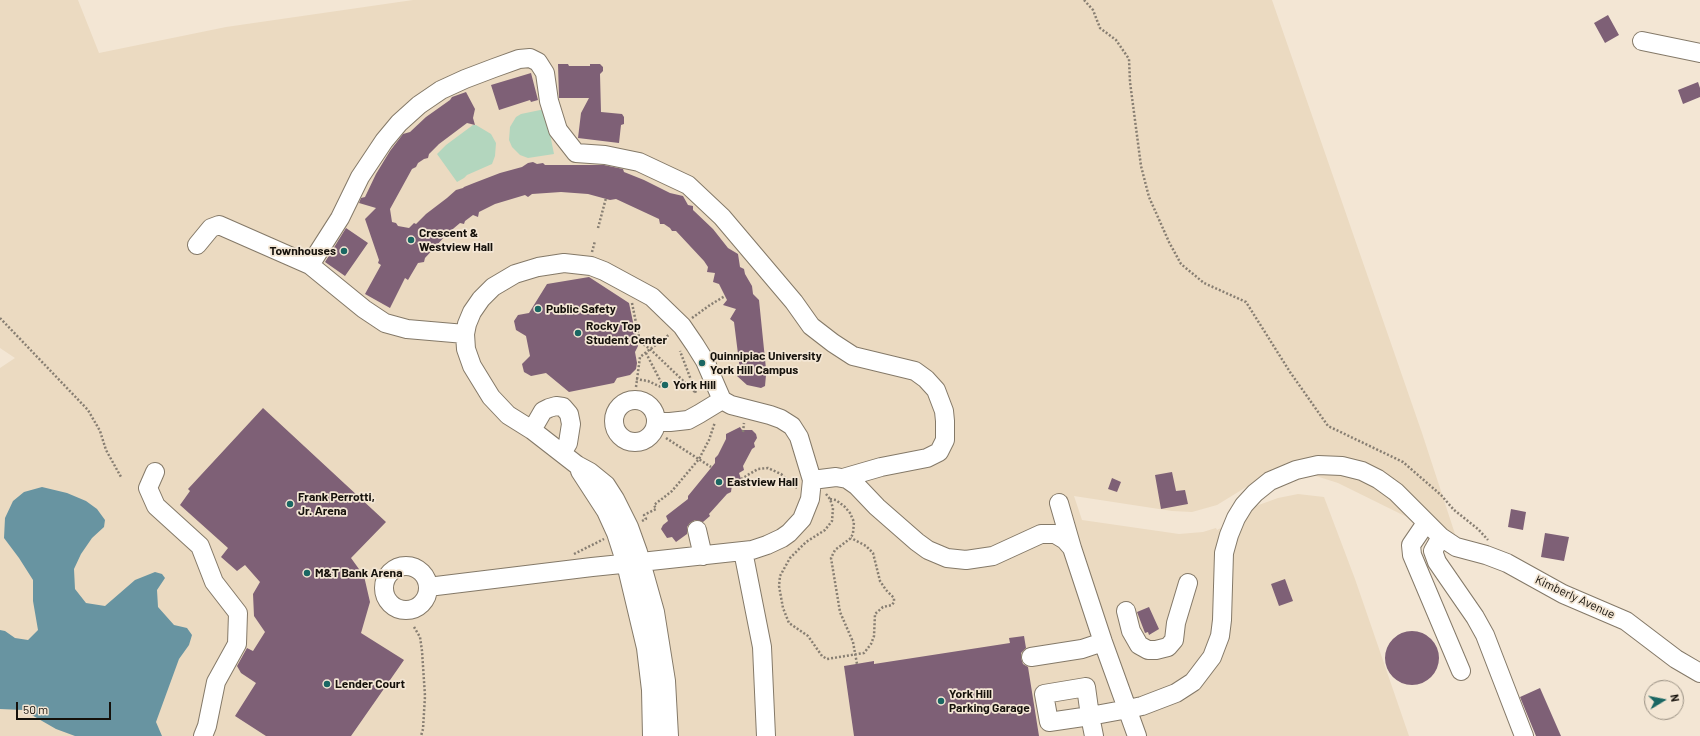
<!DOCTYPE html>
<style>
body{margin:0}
#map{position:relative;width:1700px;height:736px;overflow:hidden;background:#f3e6d4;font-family:Barlow,sans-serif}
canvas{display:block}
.north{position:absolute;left:1644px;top:680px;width:40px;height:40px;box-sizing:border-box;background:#f3e6d4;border:1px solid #9a9184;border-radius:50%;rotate:80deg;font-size:11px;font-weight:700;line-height:16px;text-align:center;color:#15110b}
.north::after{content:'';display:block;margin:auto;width:14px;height:18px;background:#1a6763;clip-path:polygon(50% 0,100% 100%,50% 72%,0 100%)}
.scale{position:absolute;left:16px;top:702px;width:95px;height:18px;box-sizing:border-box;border:2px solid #15110b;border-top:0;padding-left:5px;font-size:12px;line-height:14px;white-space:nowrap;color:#15110b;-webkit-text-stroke:3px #f3e6d4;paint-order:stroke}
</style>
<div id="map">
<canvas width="1700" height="736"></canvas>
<div class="north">N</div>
<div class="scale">50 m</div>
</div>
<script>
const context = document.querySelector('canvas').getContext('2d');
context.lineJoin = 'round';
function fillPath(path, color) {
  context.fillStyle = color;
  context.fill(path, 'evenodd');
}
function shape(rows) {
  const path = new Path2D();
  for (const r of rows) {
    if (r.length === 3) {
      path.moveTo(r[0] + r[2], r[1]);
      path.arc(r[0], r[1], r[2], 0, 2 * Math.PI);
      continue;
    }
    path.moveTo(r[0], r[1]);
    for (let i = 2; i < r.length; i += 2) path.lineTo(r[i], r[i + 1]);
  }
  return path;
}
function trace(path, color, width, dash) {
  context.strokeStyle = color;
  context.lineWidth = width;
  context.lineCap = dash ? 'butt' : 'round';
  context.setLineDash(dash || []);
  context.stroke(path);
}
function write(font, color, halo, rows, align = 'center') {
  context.font = font + ' Barlow,sans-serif';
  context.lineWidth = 3.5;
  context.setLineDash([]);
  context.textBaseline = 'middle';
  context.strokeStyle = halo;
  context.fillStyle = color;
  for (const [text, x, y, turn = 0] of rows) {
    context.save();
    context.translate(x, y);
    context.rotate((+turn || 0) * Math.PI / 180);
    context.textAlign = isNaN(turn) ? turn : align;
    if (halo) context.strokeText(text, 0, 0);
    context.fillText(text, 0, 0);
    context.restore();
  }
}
const built = shape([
 [0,0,78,0,99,53,226,27,413,0,1272,0,1422,433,1455,534,1413,520,1338,483,1316,476,1297,474,1262,480,1248,486,1217,505,1192,512,1172,511,1074,496,1082,520,1179,534,1203,532,1216,528,1217,530,1242,517,1242,515,1256,506,1278,498,1298,494,1324,497,1355,579,1409,736,0,736,0,368,15,358,0,348]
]);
const green = shape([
 [545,109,554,154,528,158,520,155,512,147,509,140,510,127,516,117,521,114],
 [473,125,476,125,491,134,496,143,495,156,492,164,467,175,464,178,457,182,437,154,446,145]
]);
const water = shape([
 [42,487,67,493,86,501,97,509,105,520,104,527,92,538,81,554,74,569,75,589,86,603,105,606,135,580,155,572,162,574,165,578,157,590,158,607,174,625,187,628,192,635,189,645,179,659,156,722,162,736,75,736,56,729,23,710,0,709,0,630,5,631,15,638,28,640,38,630,33,601,33,580,19,558,4,538,5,518,13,501,24,492]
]);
const building = shape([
 [1608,15,1619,35,1605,43,1594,23],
 [558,64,568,64,569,66,590,66,590,64,600,64,603,67,603,71,600,74,601,112,622,114,624,117,624,124,621,125,619,143,578,138,581,113,589,98,559,98],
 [531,73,538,100,531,102,530,100,499,110,491,85],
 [1698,82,1700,88,1700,97,1683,104,1678,90],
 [466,92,475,109,473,118,475,125,467,123,439,144,429,154,428,158,424,159,418,163,416,167,412,169,390,209,392,222,396,223,398,226,409,228,414,223,416,224,426,214,447,198,456,190,463,188,464,187,474,183,500,173,522,167,528,163,533,162,537,164,543,163,545,165,604,165,623,169,624,172,644,180,670,193,683,196,688,205,693,206,693,210,713,229,728,248,738,254,740,267,744,269,745,274,752,286,753,294,759,300,766,369,769,372,766,375,765,386,761,388,747,385,737,376,740,371,738,354,734,322,730,319,736,309,723,305,727,300,719,284,713,282,715,273,707,272,708,267,704,261,676,231,672,231,670,228,664,224,660,224,659,219,616,199,610,200,588,194,561,192,532,194,528,197,525,195,495,204,479,212,478,217,473,215,465,221,464,224,460,223,447,234,425,258,424,262,418,263,408,280,405,278,390,308,365,294,381,265,378,263,379,260,365,219,376,208,359,203,361,198,365,197,376,174,390,151,403,134,410,132,426,117,450,100,452,97],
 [346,228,368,243,345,276,325,262],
 [589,277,629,303,638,346,635,352,637,363,636,369,630,375,617,378,614,383,569,392,546,373,531,376,524,372,522,364,530,356,526,336,516,330,514,321,518,315,529,313,547,284],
 [263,408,386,522,351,558,364,576,370,602,361,633,404,660,351,736,266,736,235,716,256,683,241,673,237,666,247,648,253,651,265,632,254,616,253,594,260,582,245,565,237,571,221,557,228,548,180,505,190,491,188,489],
 [740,427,742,430,752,430,756,434,757,438,754,443,755,447,752,449,743,466,744,470,739,473,741,479,737,485,732,485,731,492,727,494,709,514,710,516,703,522,695,520,690,523,687,527,687,534,676,542,672,537,667,538,661,529,663,525,668,521,666,516,688,499,688,496,715,463,715,458,718,455,726,439,726,434],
 [1172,472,1176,491,1185,490,1188,504,1161,509,1155,475],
 [1112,478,1121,482,1117,492,1108,489],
 [1511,509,1526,512,1523,530,1508,527],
 [1545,533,1569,537,1564,561,1541,557],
 [1285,579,1293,601,1279,606,1271,584],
 [1149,607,1159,629,1149,635,1148,632,1145,633,1137,612],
 [1412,658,27],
 [1024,636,1026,648,1021,653,1021,658,1023,664,1028,667,1039,736,854,736,844,666,874,661,874,664,1010,643,1009,638],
 [1540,688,1561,736,1536,736,1520,697]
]);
const path = shape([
 [1084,0,1093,10,1100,28,1116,40,1129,59,1130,82,1141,166,1149,197,1169,242,1181,264,1204,283,1246,302,1290,372,1328,426,1403,462,1441,495,1454,510,1478,529,1488,540],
 [598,228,606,198],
 [592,252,595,241],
 [632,303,640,342,650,349,696,393,680,351],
 [0,318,88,410,100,431,106,450,121,477],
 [692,318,710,305,725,296],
 [636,379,648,381,661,387,663,386,646,353],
 [636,387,640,357,670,334],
 [743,432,744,423],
 [666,438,711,467],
 [741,479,758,469,768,468,781,474,797,488],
 [826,494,830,499,833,508,832,521,825,530,806,542,790,558,780,576,779,586,783,608,789,623,808,636,822,656,827,659,864,653,871,644,874,636,875,614,883,607,892,605,894,602,894,598,886,590,880,581,873,553,866,546,851,538],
 [830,499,836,500,845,507,850,513,854,522,853,533,851,538,835,550,831,558,840,612,853,642,857,664],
 [642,521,646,519,644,515,656,509,654,505,672,491,699,459,709,440,715,422],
 [574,554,604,539],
 [414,627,420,637,422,651,425,696,423,729,421,736]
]);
const minor = shape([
 [1642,41,1700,53],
 [197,245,211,228,219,225,310,265],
 [465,334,407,329,385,323,364,309,310,265,340,218,360,177,384,141,399,123,419,105,441,90,465,79,494,68,519,59,530,58,538,62,545,73,549,101,558,130,576,153,605,155,639,162,688,185,722,217,794,302,811,326,833,343,853,356,915,371,926,379,936,390,944,411,945,421,945,440,939,452,927,458,881,467,843,478],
 [635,421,21],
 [656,422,670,422,688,420,699,414,722,400],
 [532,430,543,411,549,408,556,406,563,407,569,414,571,424,568,443,562,453],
 [580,471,606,511,616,533,626,564,646,648,651,690,652,736],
 [155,472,148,488,156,506,200,546,214,582,238,613,237,644,216,682,207,726,203,736],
 [812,480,836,477,847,479,857,486,877,507,917,542,928,550,947,558,966,560,993,556,1041,534,1055,534,1065,540,1072,548],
 [1059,503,1072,548,1103,642,1137,736],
 [1426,523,1411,545,1412,555,1461,671],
 [697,530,703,556],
 [1441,537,1433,551,1437,562,1475,617,1485,635,1524,736],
 [743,551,762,647,766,736],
 [406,588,22],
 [428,587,592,567,641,562,752,550,767,545,782,538,789,533,802,519,810,499,812,480,799,437,792,426,781,419,770,415,731,405,722,400,705,361,695,345,682,326,652,297,604,271,591,266,564,263,538,267,515,274,493,287,481,299,472,312,467,324,465,334,466,349,472,366,491,397,508,415,532,430,577,465,590,472,606,485,615,499,629,527,638,552,641,562,655,612,666,681,669,736],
 [1126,611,1131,631,1139,645,1148,650,1156,650,1168,647,1174,640,1176,623,1188,583],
 [1031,657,1082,649,1103,642],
 [1094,736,1090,716,1086,687,1044,694,1049,722,1090,716,1128,709,1142,706,1176,693,1193,682,1212,657,1220,636,1222,620,1224,553,1229,535,1236,518,1244,505,1255,493,1270,481,1296,470,1318,465,1342,466,1362,471,1378,479,1396,492,1441,537,1456,547,1486,555,1507,563,1563,594,1626,621,1676,659,1700,673]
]);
const markers = [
 [411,240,4,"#1a6763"],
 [344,251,4,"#1a6763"],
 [538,309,4,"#1a6763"],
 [578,333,4,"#1a6763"],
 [702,363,4,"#1a6763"],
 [665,385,4,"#1a6763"],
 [719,482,4,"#1a6763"],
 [290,504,4,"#1a6763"],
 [307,573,4,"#1a6763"],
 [327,684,4,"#1a6763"],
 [941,701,4,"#1a6763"]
];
const poiNames = [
 ["Crescent &",419,233],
 ["Westview Hall",419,247],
 ["Townhouses",336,251,"right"],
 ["Public Safety",546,309],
 ["Rocky Top",586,326],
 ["Student Center",586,340],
 ["Quinnipiac University",710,356],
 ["York Hill Campus",710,370],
 ["York Hill",673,385],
 ["Eastview Hall",727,482],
 ["Frank Perrotti,",298,497],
 ["Jr. Arena",298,511],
 ["M&T Bank Arena",315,573],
 ["Lender Court",335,684],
 ["York Hill",949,694],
 ["Parking Garage",949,708]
];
const streetNames = [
 ["Kimberly Avenue",1575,597,25]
];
fillPath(built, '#ebdac1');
fillPath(green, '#b3d6be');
fillPath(water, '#6894a1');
fillPath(building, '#7e6076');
trace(minor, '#847968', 20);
trace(path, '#877e72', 2.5, [2, 2]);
trace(minor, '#fff', 18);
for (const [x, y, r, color] of markers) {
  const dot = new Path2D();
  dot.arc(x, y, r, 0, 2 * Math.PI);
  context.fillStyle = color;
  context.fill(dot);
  trace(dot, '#f3e6d4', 1.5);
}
write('bold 12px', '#15110b', '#f3e6d4', poiNames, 'left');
write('12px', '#15110b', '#f3e6d4', streetNames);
</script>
